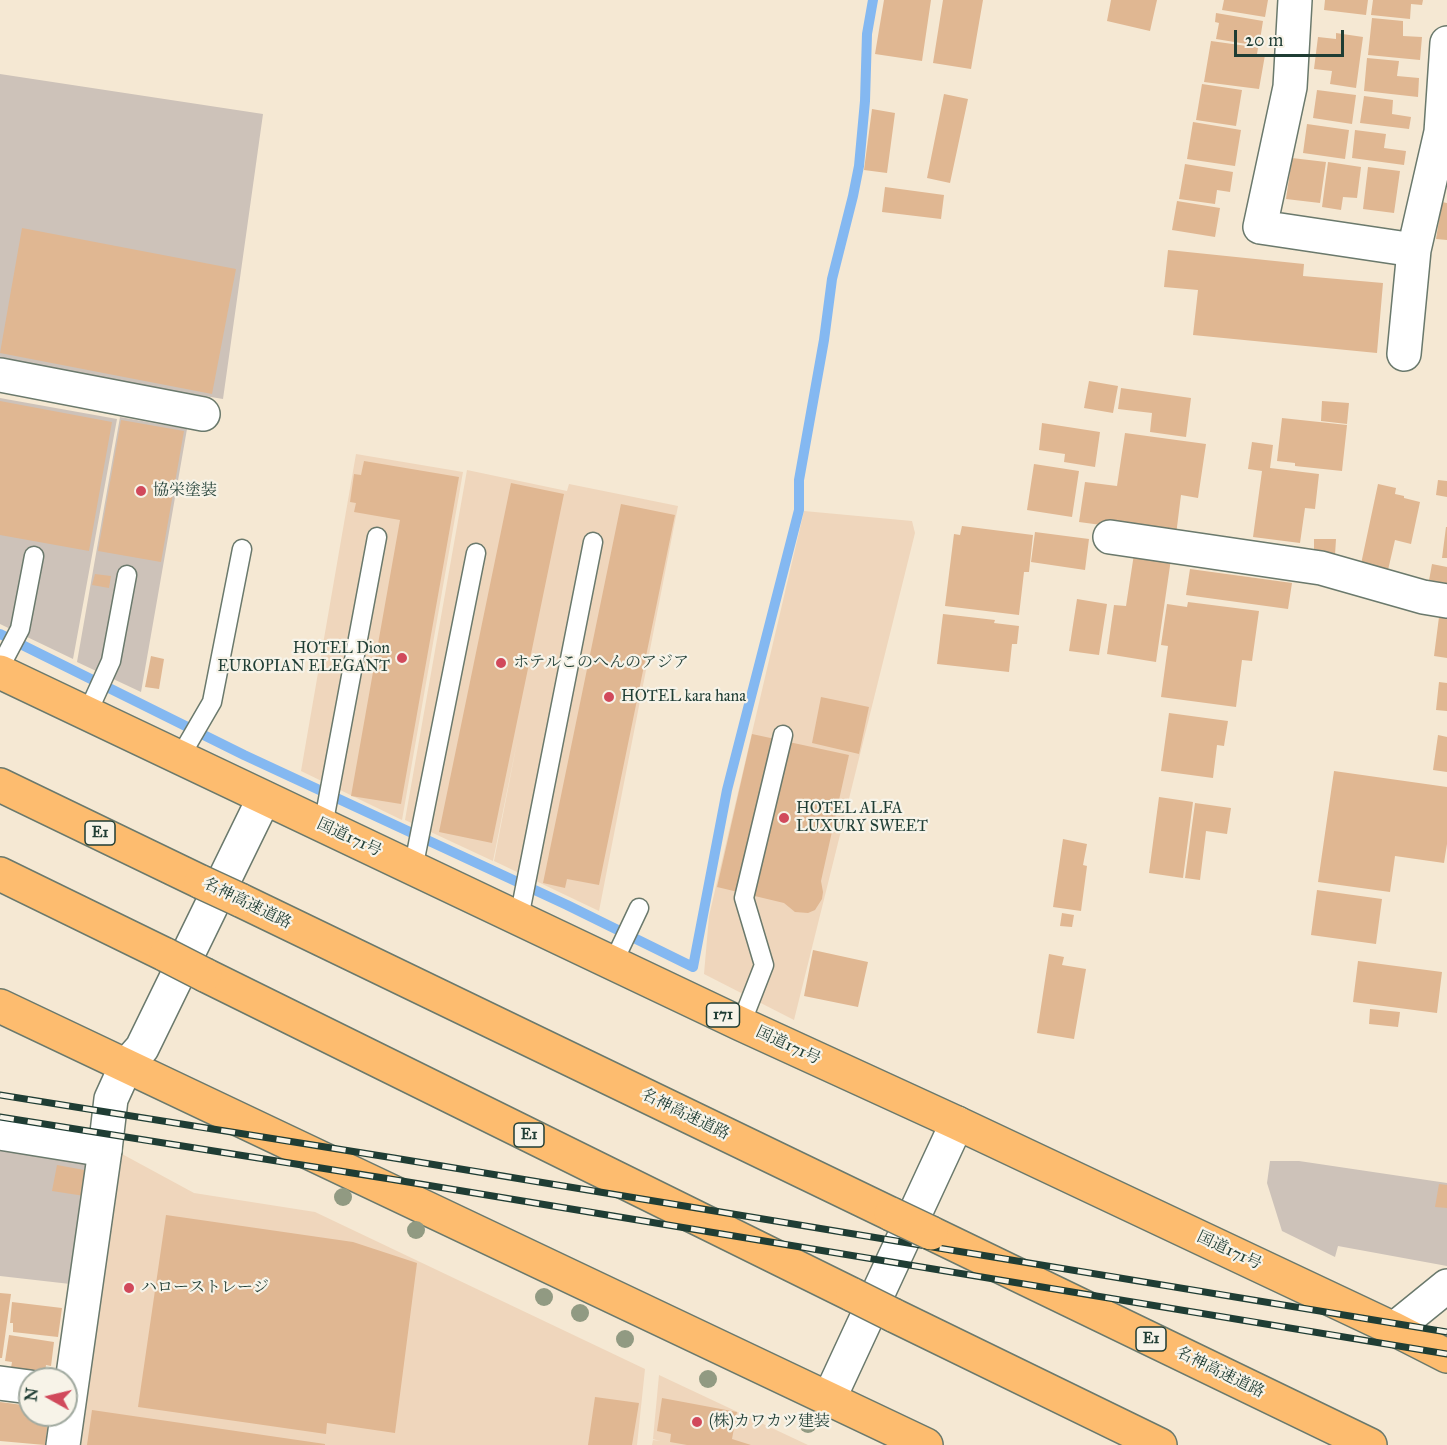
<!DOCTYPE html>
<meta charset="utf-8">
<style>
body{margin:0}
#map{position:relative;width:1447px;height:1445px;overflow:hidden;background:#f5e8d3;font-family:"IM FELL Great Primer",serif}
canvas{display:block}
.north{position:absolute;left:18px;top:1367px;width:60px;height:60px;box-sizing:border-box;background:#f7f3e8;border:2px solid #a1aaa0;border-radius:50%;rotate:278deg;font-size:16px;font-weight:700;line-height:24px;text-align:center;color:#1f3d34}
.north::after{content:'';display:block;margin:auto;width:21px;height:27px;background:#d1495b;clip-path:polygon(50% 0,100% 100%,50% 72%,0 100%)}
.scale{position:absolute;left:1234px;top:30px;width:110px;height:27px;box-sizing:border-box;border:3px solid #1f3d34;border-top:0;padding-left:8px;font-size:18px;line-height:21px;white-space:nowrap;color:#1f3d34;-webkit-text-stroke:4px #f7f3e8;paint-order:stroke}
</style>
<div id="map">
<canvas width="1447" height="1445"></canvas>
<div class="north">N</div>
<div class="scale">20 m</div>
</div>
<script>
const context = document.querySelector('canvas').getContext('2d');
context.lineJoin = 'round';
function fillPath(path, color) {
  context.fillStyle = color;
  context.fill(path, 'evenodd');
}
function shape(rows) {
  const path = new Path2D();
  for (const r of rows) {
    path.moveTo(r[0], r[1]);
    for (let i = 2; i < r.length; i += 2) path.lineTo(r[i], r[i + 1]);
  }
  return path;
}
function trace(path, color, width, dash) {
  context.strokeStyle = color;
  context.lineWidth = width;
  context.lineCap = dash ? 'butt' : 'round';
  context.setLineDash(dash || []);
  context.stroke(path);
}
function write(font, color, halo, rows, align = 'center') {
  context.font = font + ' "IM FELL Great Primer","Noto Serif JP",serif';
  context.lineWidth = 4.5;
  context.setLineDash([]);
  context.textBaseline = 'middle';
  context.strokeStyle = halo;
  context.fillStyle = color;
  for (const [text, x, y, turn = 0] of rows) {
    context.save();
    context.translate(x, y);
    context.rotate((+turn || 0) * Math.PI / 180);
    context.textAlign = isNaN(turn) ? turn : align;
    if (halo) context.strokeText(text, 0, 0);
    context.fillText(text, 0, 0);
    context.restore();
  }
}
const built = shape([
 [356,454,463,472,402,820,301,771],
 [467,470,567,491,569,484,678,506,599,911,494,861,518,737,493,861,405,820],
 [804,511,912,521,915,533,794,1020,704,974,709,916],
 [122,1154,194,1193,315,1212,645,1369,637,1445,79,1445],
 [659,1375,808,1445,652,1445,653,1440,660,1441,653,1439]
]);
const industrial = shape([
 [0,74,263,114,223,399,0,362],
 [0,398,117,419,73,659,0,624],
 [120,417,187,429,141,692,77,662],
 [0,1148,96,1164,79,1285,0,1276],
 [1270,1161,1299,1161,1447,1183,1447,1266,1338,1246,1335,1257,1282,1231,1267,1183]
]);
const stream = shape([
 [0,634,244,755,567,905,693,967,727,790,799,510,799,480,824,340,832,279,853,196,859,166,865,101,867,34,873,0]
]);
const building = shape([
 [884,0,931,0,922,61,875,54],
 [943,0,983,0,971,69,933,63],
 [1111,0,1157,0,1150,31,1107,21],
 [1224,0,1268,0,1265,17,1222,10],
 [1325,0,1368,0,1366,15,1324,10],
 [1373,0,1423,0,1422,5,1411,4,1410,19,1371,15],
 [1216,13,1263,21,1259,46,1216,39,1219,23,1215,22],
 [1372,18,1403,21,1403,36,1422,37,1420,60,1368,55],
 [1336,33,1363,37,1356,88,1330,84,1332,71,1314,69,1318,37,1336,39],
 [1211,41,1254,47,1258,48,1257,54,1265,55,1259,89,1204,82],
 [1367,58,1399,61,1397,76,1419,78,1418,97,1364,91],
 [1202,84,1242,90,1236,126,1196,120],
 [1317,90,1356,95,1352,124,1313,118],
 [944,94,968,99,950,183,927,178],
 [1364,96,1393,100,1392,114,1411,117,1409,129,1360,123],
 [872,109,895,113,887,173,864,170],
 [1193,122,1241,130,1235,166,1187,159],
 [1307,124,1349,130,1345,159,1303,153],
 [1355,130,1386,134,1384,148,1406,151,1404,165,1352,158],
 [1292,158,1326,162,1320,203,1286,199],
 [1328,162,1361,167,1357,198,1343,197,1341,210,1322,207],
 [1185,164,1233,172,1230,192,1217,190,1215,204,1179,199],
 [1368,167,1400,171,1394,213,1363,209],
 [885,187,944,195,941,219,882,212],
 [1177,201,1220,208,1215,237,1172,230],
 [1442,202,1447,203,1447,240,1436,239],
 [22,228,236,269,212,394,0,353],
 [1168,250,1304,264,1303,276,1383,283,1377,353,1193,335,1198,290,1164,287],
 [1089,381,1118,386,1113,413,1084,408],
 [1121,388,1191,398,1186,437,1150,432,1152,413,1118,409],
 [0,401,112,422,89,551,0,535],
 [1322,401,1349,403,1347,424,1321,421],
 [1282,418,1347,425,1342,471,1295,466,1295,463,1277,461],
 [121,420,184,431,161,562,98,551],
 [1042,423,1100,432,1095,467,1064,462,1065,454,1039,450],
 [1125,433,1206,444,1198,498,1181,495,1176,535,1079,522,1085,482,1117,486],
 [1252,442,1273,445,1270,468,1319,474,1315,509,1305,508,1300,543,1253,537,1262,471,1248,469],
 [364,461,459,477,401,804,351,796,400,520,354,512,356,503,350,502,354,474,361,475],
 [1034,464,1079,471,1072,517,1027,510],
 [1438,480,1447,481,1447,497,1436,495],
 [511,483,564,494,492,843,439,832],
 [1378,484,1396,488,1395,494,1404,496,1404,498,1420,502,1411,544,1395,540,1388,570,1361,564],
 [621,504,675,515,599,885,567,879,565,888,543,883],
 [962,526,1033,535,1029,572,1024,572,1019,615,945,606,954,534,960,535],
 [1446,527,1447,527,1447,558,1442,558],
 [1035,532,1089,539,1085,570,1031,562],
 [1314,539,1336,539,1335,555,1314,551],
 [1134,554,1171,559,1156,662,1107,654,1114,605,1126,606],
 [1432,564,1447,567,1447,589,1428,586],
 [1190,569,1292,583,1288,609,1186,595],
 [95,574,111,576,109,588,92,585],
 [1077,599,1107,604,1099,655,1069,651],
 [1188,602,1259,611,1252,661,1242,660,1236,707,1161,697,1168,646,1161,645,1167,604,1187,607],
 [943,614,995,620,994,623,1019,626,1017,644,1012,644,1009,672,937,664],
 [1439,617,1447,618,1447,658,1434,656],
 [151,656,164,659,159,689,145,687],
 [1439,682,1447,683,1447,711,1436,710],
 [821,697,869,707,859,754,812,743],
 [1169,713,1228,721,1224,746,1217,745,1213,778,1161,771],
 [752,734,849,755,821,881,823,892,822,899,815,910,808,913,795,912,784,903,717,887],
 [1438,735,1447,737,1447,772,1433,770],
 [1334,771,1447,787,1447,844,1444,863,1395,856,1390,892,1318,882],
 [1159,797,1193,802,1183,878,1149,873],
 [1195,803,1231,808,1227,834,1206,831,1200,880,1185,878],
 [1063,839,1087,844,1083,865,1087,866,1081,911,1053,907],
 [1317,890,1382,899,1376,944,1311,935],
 [1062,913,1074,915,1072,927,1060,926],
 [813,950,868,962,858,1007,804,996],
 [1049,954,1064,957,1062,965,1086,969,1074,1039,1037,1033],
 [1358,961,1442,972,1437,1013,1353,1002],
 [1370,1009,1400,1012,1398,1027,1369,1024],
 [57,1165,95,1172,91,1197,52,1191],
 [1439,1184,1447,1185,1447,1208,1435,1207],
 [166,1215,353,1242,417,1263,395,1433,327,1423,326,1434,138,1407],
 [0,1293,11,1294,2,1358,0,1358],
 [12,1302,62,1308,58,1337,13,1332,13,1323,10,1323],
 [9,1335,54,1342,51,1366,46,1365,45,1373,11,1368,12,1362,5,1361],
 [595,1397,639,1403,632,1445,588,1445],
 [662,1398,737,1412,732,1439,751,1445,687,1445,670,1442,671,1434,657,1431],
 [0,1402,30,1406,30,1415,49,1415,45,1445,0,1441],
 [92,1410,325,1444,325,1445,87,1445]
]);
const service = shape([
 [0,667,20,629,34,556],
 [87,714,111,661,127,575],
 [180,757,212,702,242,549],
 [323,826,377,537],
 [413,869,476,553],
 [519,918,593,542],
 [613,963,639,908],
 [741,1024,764,965,744,898,783,735]
]);
const minor = shape([
 [1295,0,1290,87,1260,227,1414,250,1441,132,1447,43],
 [1404,354,1414,250],
 [0,375,203,414],
 [1110,537,1321,568,1423,597,1447,601],
 [126,1066,142,1048,264,798],
 [1394,1329,1447,1286],
 [0,1383,30,1387],
 [829,1399,957,1123],
 [63,1445,105,1150]
]);
const tertiary = shape([
 [0,1133,105,1150,111,1099,126,1066]
]);
const trunk = shape([
 [0,672,741,1024,957,1123,1394,1329,1447,1356],
 [0,1006,926,1445]
]);
const motorway = shape([
 [0,785,201,882],
 [0,874,166,955],
 [240,900,891,1214],
 [205,975,853,1295],
 [931,1233,1370,1445],
 [893,1315,1160,1445]
]);
const rail = shape([
 [0,1095,394,1158,1447,1332],
 [0,1117,390,1179,1447,1354]
]);
const motorwayBridge = shape([
 [201,882,240,900],
 [166,955,205,975],
 [891,1214,931,1233],
 [853,1295,893,1315]
]);
const trees = [
 [343,1197],
 [416,1230],
 [544,1297],
 [580,1313],
 [625,1339],
 [708,1379],
 [808,1424]
];
const markers = [
 [141,491,6,"#d1495b"],
 [402,658,6,"#d1495b"],
 [501,663,6,"#d1495b"],
 [609,697,6,"#d1495b"],
 [784,818,6,"#d1495b"],
 [129,1288,6,"#d1495b"],
 [697,1422,6,"#d1495b"]
];
const shields = [
 [100,833,30],
 [723,1015,33],
 [529,1135,30],
 [1151,1339,30]
];
const shieldNames = [
 ["E1",100,833],
 ["171",723,1015],
 ["E1",529,1135],
 ["E1",1151,1339]
];
const poiNames = [
 ["協栄塗装",153,491],
 ["HOTEL Dion",390,649,"right"],
 ["EUROPIAN ELEGANT",390,667,"right"],
 ["ホテルこのへんのアジア",513,663],
 ["HOTEL kara hana",621,697],
 ["HOTEL ALFA",796,809],
 ["LUXURY SWEET",796,827],
 ["ハローストレージ",141,1288],
 ["(株)カワカツ建装",709,1422]
];
const streetNames = [
 ["国道171号",349,838,25],
 ["名神高速道路",247,904,26],
 ["国道171号",788,1046,25],
 ["名神高速道路",685,1115,26],
 ["国道171号",1229,1251,25],
 ["名神高速道路",1220,1373,26]
];
fillPath(built, '#efd6bc');
fillPath(industrial, '#cdc2b9');
trace(stream, '#84b8f1', 10);
fillPath(building, '#e0b792');
trace(service, '#6a796c', 21);
trace(minor, '#6a796c', 36);
trace(tertiary, '#6a796c', 36);
trace(trunk, '#6a796c', 36);
trace(motorway, '#6a796c', 36);
trace(service, '#fff', 18);
trace(minor, '#fff', 33);
trace(tertiary, '#fff', 33);
trace(trunk, '#fdbc6f', 33);
trace(motorway, '#fdbc6f', 33);
trace(rail, '#1f3d34', 7);
trace(rail, '#f7f3e8', 4.5, [14]);
trace(motorwayBridge, '#6a796c', 36, []);
trace(motorwayBridge, '#fdbc6f', 33);
context.fillStyle = '#919a82';
for (const [x, y] of trees) {
  context.beginPath();
  context.arc(x, y, 9, 0, 2 * Math.PI);
  context.fill();
}
for (const [x, y, r, color] of markers) {
  const dot = new Path2D();
  dot.arc(x, y, r, 0, 2 * Math.PI);
  context.fillStyle = color;
  context.fill(dot);
  trace(dot, '#f7f3e8', 2);
}
for (const [x, y, w] of shields) {
  const box = new Path2D();
  box.roundRect(x - w / 2, y - 12, w, 24, 4.5);
  context.fillStyle = '#f7f3e8';
  context.fill(box);
  trace(box, '#1f3d34', 1.5);
}
write('bold 15px', '#1f3d34', null, shieldNames);
write('16px', '#1f3d34', '#f7f3e8', poiNames, 'left');
write('16px', '#1f3d34', '#f7f3e8', streetNames);
</script>
